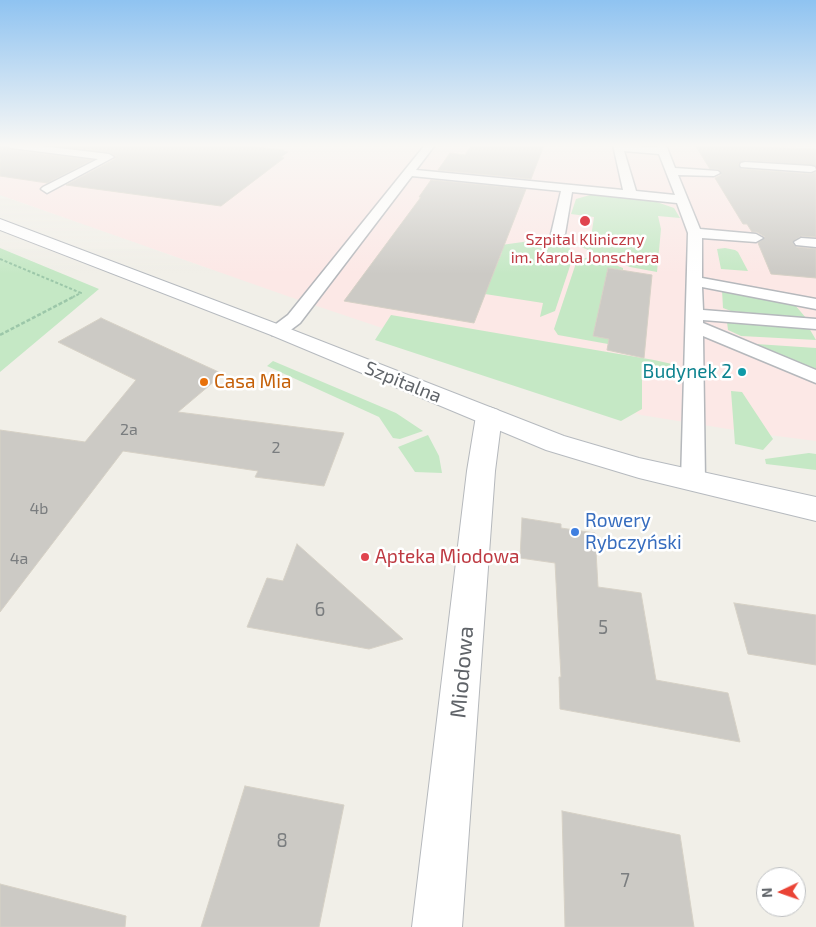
<!DOCTYPE html>
<meta charset="utf-8">
<style>
body{margin:0}
#map{position:relative;width:816px;height:927px;overflow:hidden;background:#f1efe8;font-family:"Exo 2",sans-serif}
canvas{display:block}
.north{position:absolute;left:756px;top:867px;width:50px;height:50px;box-sizing:border-box;background:#fff;border:1px solid #bfc1c3;border-radius:50%;rotate:267deg;font-size:14px;font-weight:700;line-height:20px;text-align:center;color:#5f6368}
.north::after{content:'';display:block;margin:auto;width:18px;height:22px;background:#ea4335;clip-path:polygon(50% 0,100% 100%,50% 72%,0 100%)}
</style>
<div id="map">
<canvas width="816" height="927"></canvas>
<div class="north">N</div>
</div>
<script>
const context = document.querySelector('canvas').getContext('2d');
context.lineJoin = 'round';
function fillPath(path, color) {
  context.fillStyle = color;
  context.fill(path, 'evenodd');
}
function shape(rows) {
  const path = new Path2D();
  for (const r of rows) {
    path.moveTo(r[0], r[1]);
    for (let i = 2; i < r.length; i += 2) path.lineTo(r[i], r[i + 1]);
  }
  return path;
}
function trace(path, color, width, dash) {
  context.strokeStyle = color;
  context.lineWidth = width;
  context.lineCap = dash ? 'butt' : 'round';
  context.setLineDash(dash || []);
  context.stroke(path);
}
function write(font, color, halo, rows, align = 'center') {
  context.font = font + ' "Exo 2",sans-serif';
  context.lineWidth = 5;
  context.setLineDash([]);
  context.textBaseline = 'middle';
  context.strokeStyle = halo;
  context.fillStyle = color;
  for (const [text, x, y, turn = 0] of rows) {
    context.save();
    context.translate(x, y);
    context.rotate((+turn || 0) * Math.PI / 180);
    context.textAlign = isNaN(turn) ? turn : align;
    if (halo) context.strokeText(text, 0, 0);
    context.fillText(text, 0, 0);
    context.restore();
  }
}
const medical = shape([
 [6,145,816,145,816,441,753,433,641,415,290,297,0,195,0,147]
]);
const green = shape([
 [601,194,654,201,674,208,680,218,658,216,661,229,657,272,630,267,566,241,590,244,594,217,571,214,576,199,590,195],
 [530,241,569,246,573,257,555,311,540,317,543,303,485,294,502,252,494,246],
 [0,248,99,289,0,372],
 [725,248,735,250,738,252,748,271,721,269,717,249],
 [593,256,623,268,623,270,608,268,593,336,609,339,608,344,558,335,554,329,577,260],
 [722,290,795,305,806,318,731,311,723,308],
 [391,315,654,360,672,364,670,377,642,372,642,409,621,421,375,340],
 [727,322,809,328,816,340,741,336,728,330],
 [756,344,816,348,816,370],
 [273,361,396,413,423,431,400,439,393,438,379,417,267,366],
 [731,391,742,392,771,436,773,439,763,450,735,444],
 [428,435,439,456,442,473,415,472,398,447],
 [809,453,816,454,816,470,766,464,765,459]
]);
const building = shape([
 [0,145,4,145,11,150,92,160,47,183,0,176,0,145],
 [46,145,236,145,284,150,282,151,288,152,281,157,284,158,221,206,66,185,115,159,116,156,109,152,46,145],
 [472,145,544,145,531,179,438,170,450,153,465,155,472,145],
 [695,145,816,149,816,166,745,160,738,164,741,169,811,174,816,172,816,237,801,236,792,242,796,247,816,249,816,278,771,274,758,243,765,237,757,232,752,232,747,224,743,224,715,178,721,175,721,172,718,169,710,169,695,145],
 [431,180,526,189,474,323,344,301,421,197,419,197,431,180],
 [608,268,652,275,644,358,607,350,609,339,593,336,608,268],
 [101,318,223,374,178,412,344,433,324,486,255,477,258,471,123,451,0,612,0,430,85,442,136,380,58,342,101,318],
 [522,518,561,524,561,528,595,533,598,587,641,593,656,680,728,693,740,742,560,709,559,677,561,677,555,563,520,558,522,518],
 [297,544,403,639,369,649,247,627,267,578,283,581,297,544],
 [734,603,816,615,816,665,748,654,734,603],
 [245,786,344,805,319,927,201,927,245,786],
 [562,811,680,835,694,927,565,927,562,811],
 [0,884,126,916,125,927,0,927,0,884]
]);
const pathFar1 = shape([
 [0,259,81,293,73,297]
]);
const path = shape([
 [0,335,75,296]
]);
const lane = shape([
 [6,145,33,145,109,154,114,157,47,193,41,189,43,187,98,159,11,148,6,145],
 [425,145,435,145,416,170,623,190,613,145,657,147,656,145,666,145,675,168,718,171,720,173,714,176,678,175,700,229,756,234,763,238,756,242,702,238,702,278,816,299,816,309,702,287,703,310,816,319,816,329,703,320,703,323,816,370,816,383,703,336,705,481,701,487,693,490,685,487,681,481,688,233,677,203,572,192,565,234,558,238,551,234,561,191,412,176,300,323,284,335,278,336,272,335,269,331,272,327,288,315,425,145],
 [624,151,659,154,675,195,636,191,624,151],
 [745,162,811,166,815,167,816,170,811,172,741,167,740,165,741,163,745,162],
 [801,238,816,239,816,247,796,245,794,242,801,238]
]);
const street = shape([
 [489,407,498,410,502,416,495,471,462,927,412,927,467,471,476,416,480,410,489,407]
]);
const secondary = shape([
 [0,219,285,327,564,436,639,458,816,497,816,521,639,478,546,450,271,335,0,230,0,219]
]);
const markers = [
 [585,221,6,"#e0444e"],
 [742,372,5,"#0f9aa8"],
 [204,382,5,"#e8710a"],
 [575,532,5,"#3f7fe0"],
 [365,557,5,"#e0444e"]
];
const farHealthnames = [
 ["Szpital Kliniczny",585,240],
 ["im. Karola Jonschera",585,258]
];
const numberNames = [
 ["2a",129,430],
 ["2",276,448],
 ["4b",39,509],
 ["4a",19,559]
];
const cultureNames = [
 ["Budynek 2",732,372]
];
const foodNames = [
 ["Casa Mia",214,382]
];
const streetNames = [
 ["Szpitalna",403,382,22]
];
const shopNames = [
 ["Rowery",585,521],
 ["Rybczyński",585,543]
];
const healthNames = [
 ["Apteka Miodowa",375,557]
];
const nearNumbernames = [
 ["6",320,610],
 ["5",603,628],
 ["8",282,841],
 ["7",625,881]
];
const nearStreetnames = [
 ["Miodowa",462,672,-85]
];
fillPath(medical, '#fce8e6');
fillPath(green, '#c5e8c5');
fillPath(building, '#cccac5');
trace(building, '#d6d1c6', 1);
trace(lane, '#b5b8bc', 3);
trace(street, '#b5b8bc', 2);
trace(secondary, '#b6babf', 2);
trace(pathFar1, '#9cc7a9', 2, [3, 2]);
trace(path, '#9cc7a9', 2.5, [4, 2]);
fillPath(lane, '#fff');
fillPath(street, '#fff');
fillPath(secondary, '#fff');
const sky = context.createLinearGradient(0, 0, 0, 274);
sky.addColorStop(0, '#8fc3f1');
sky.addColorStop(0.53, '#f9f8f5');
sky.addColorStop(1, '#f9f8f500');
context.fillStyle = sky;
context.fillRect(0, 0, 816, 274);
for (const [x, y, r, color] of markers) {
  const dot = new Path2D();
  dot.arc(x, y, r, 0, 2 * Math.PI);
  context.fillStyle = color;
  context.fill(dot);
  trace(dot, '#fff', 2);
}
write('16px', '#be3a42', '#fff', farHealthnames);
write('16px', '#7a7d7f', null, numberNames);
write('19px', '#0d838f', '#fff', cultureNames, 'right');
write('19px', '#c56008', '#fff', foodNames, 'left');
write('19px', '#5f6368', '#fff', streetNames);
write('19px', '#366cbe', '#fff', shopNames, 'left');
write('19px', '#be3a42', '#fff', healthNames, 'left');
write('19px', '#7a7d7f', null, nearNumbernames);
write('22px', '#5f6368', '#fff', nearStreetnames);
</script>
